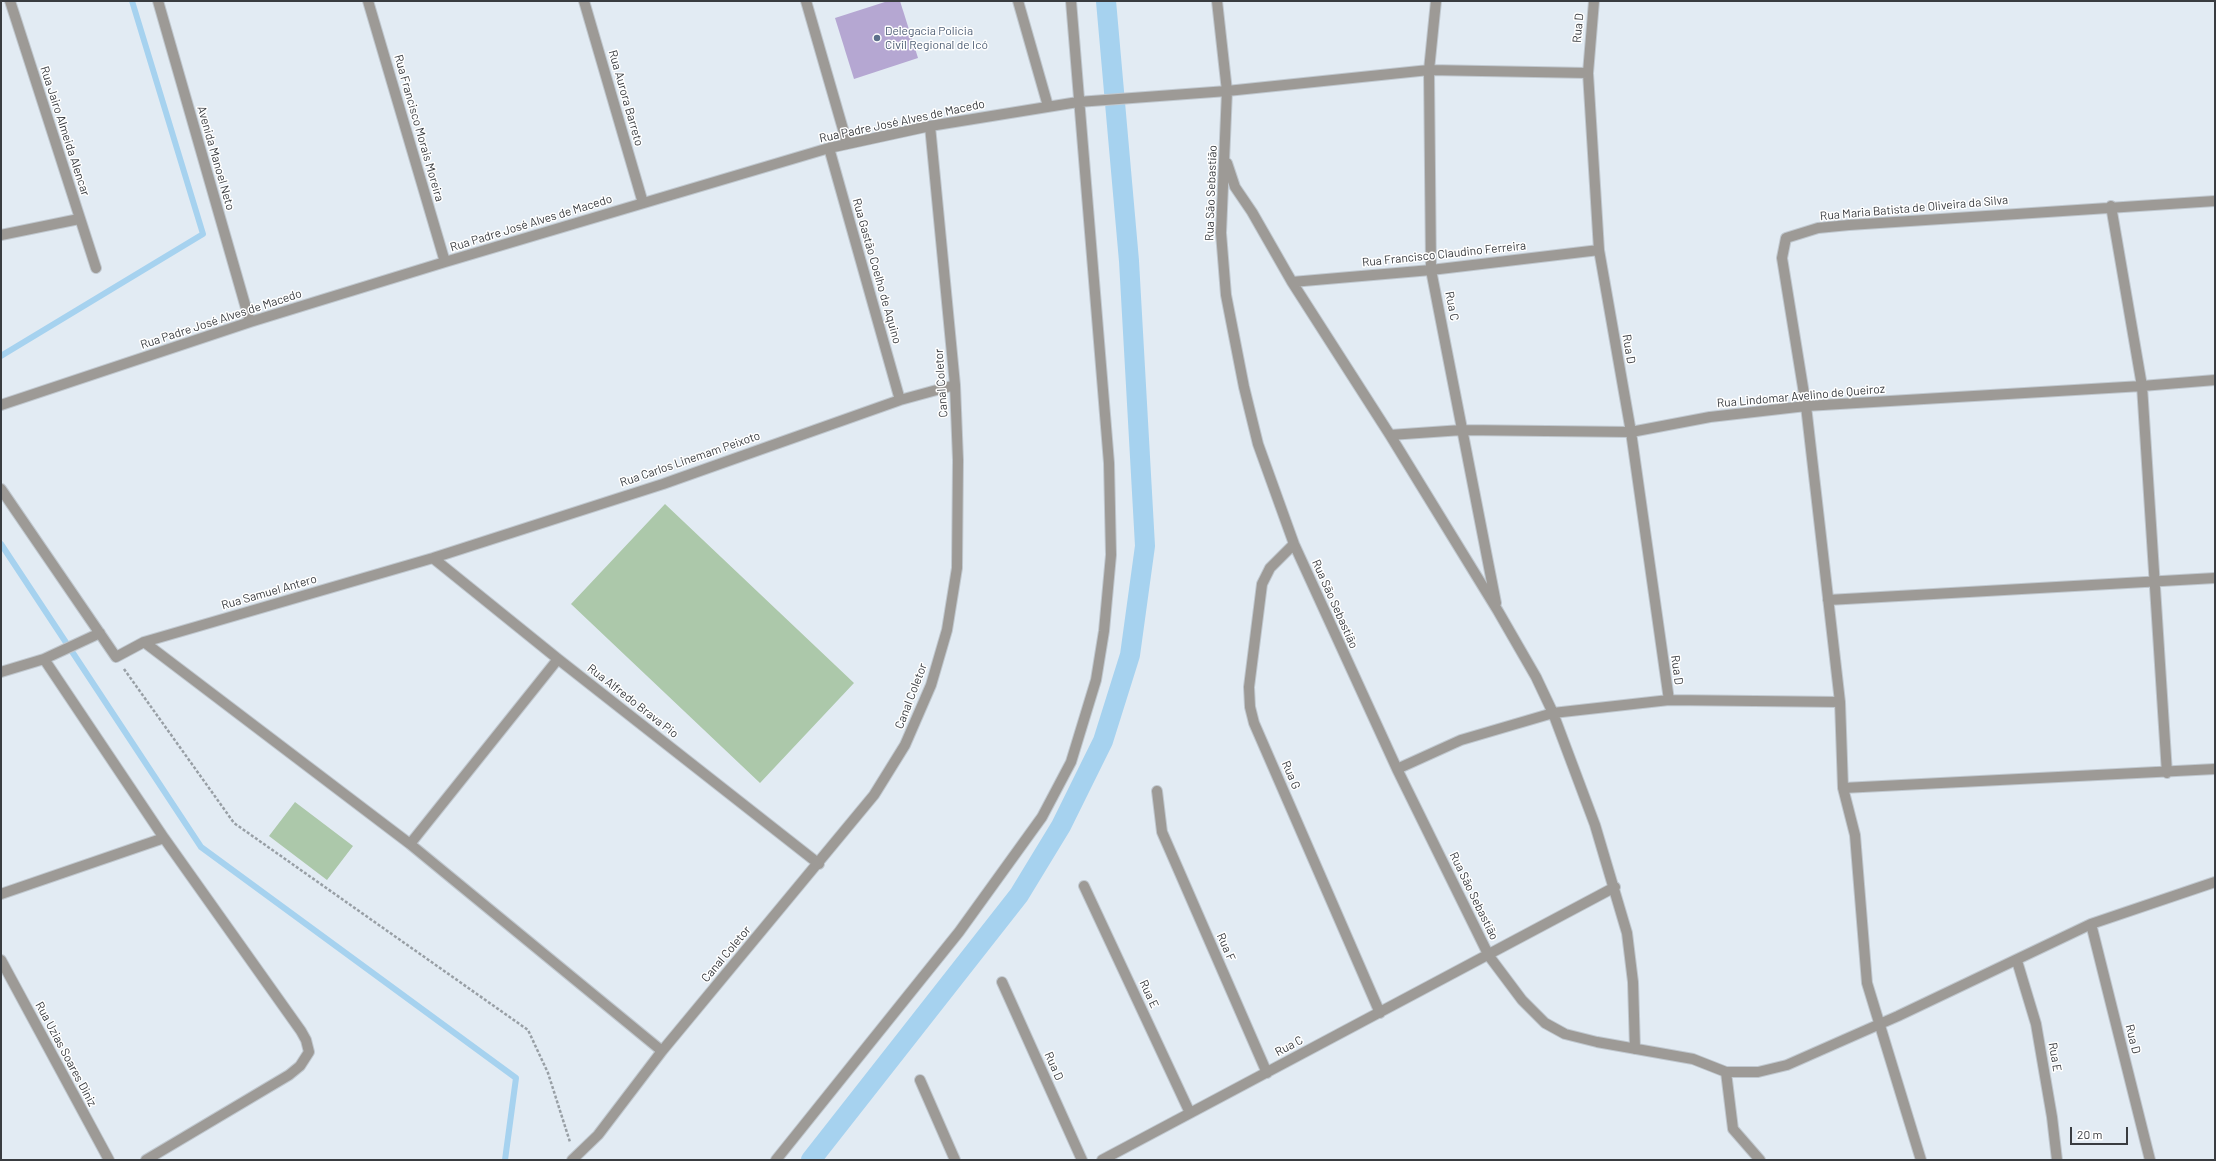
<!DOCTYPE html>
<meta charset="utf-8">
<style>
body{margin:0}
#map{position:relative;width:2216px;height:1161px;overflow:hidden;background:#e2ebf3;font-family:Barlow,sans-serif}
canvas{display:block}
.frame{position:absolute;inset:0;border:2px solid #393c40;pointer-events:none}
.scale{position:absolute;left:2070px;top:1127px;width:58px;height:18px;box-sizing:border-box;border:2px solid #393c40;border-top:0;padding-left:5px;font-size:12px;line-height:14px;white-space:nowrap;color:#393c40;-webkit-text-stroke:3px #fff;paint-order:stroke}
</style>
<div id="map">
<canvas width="2216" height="1161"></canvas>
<div class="frame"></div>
<div class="scale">20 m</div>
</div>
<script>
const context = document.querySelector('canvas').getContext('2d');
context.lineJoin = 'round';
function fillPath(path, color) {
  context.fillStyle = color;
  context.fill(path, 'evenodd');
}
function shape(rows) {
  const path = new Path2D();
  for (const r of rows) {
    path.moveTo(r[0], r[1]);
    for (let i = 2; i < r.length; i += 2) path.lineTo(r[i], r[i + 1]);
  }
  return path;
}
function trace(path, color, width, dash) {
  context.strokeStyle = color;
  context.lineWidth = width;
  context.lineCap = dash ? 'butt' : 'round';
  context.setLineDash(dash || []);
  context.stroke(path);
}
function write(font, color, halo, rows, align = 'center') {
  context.font = font + ' Barlow,sans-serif';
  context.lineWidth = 3;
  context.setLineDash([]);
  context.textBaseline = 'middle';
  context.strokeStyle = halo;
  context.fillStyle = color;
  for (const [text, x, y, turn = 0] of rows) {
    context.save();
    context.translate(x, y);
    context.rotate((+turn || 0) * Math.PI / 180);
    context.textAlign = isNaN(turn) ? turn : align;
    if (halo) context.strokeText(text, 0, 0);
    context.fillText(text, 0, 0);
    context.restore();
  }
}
const green = shape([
 [665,504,854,683,760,783,571,604],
 [295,802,353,846,327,880,269,836]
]);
const stream = shape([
 [1,356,203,234,132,1],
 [1,544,201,847,516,1078,505,1160]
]);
const canal = shape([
 [811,1160,1019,895,1061,826,1103,741,1130,655,1145,546,1129,261,1106,1]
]);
const building = shape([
 [888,1,900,1,918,58,854,79,835,18]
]);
const path = shape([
 [124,669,234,823,528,1030,548,1073,570,1142]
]);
const minor = shape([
 [10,1,96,268],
 [158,1,250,322],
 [368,1,445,262],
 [584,1,643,203],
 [806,1,847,143],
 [1018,1,1048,106],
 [1217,1,1227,91,1221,233,1226,295,1244,387,1258,444,1294,544,1397,769,1489,956,1522,1000,1545,1023,1565,1034,1597,1042,1693,1059,1726,1072,1733,1129,1760,1160],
 [1436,1,1429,70,1431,270,1496,603],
 [1594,1,1588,73,1599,250,1631,432,1669,700],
 [829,148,900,400],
 [1227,163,1235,187,1252,212,1292,282,1390,435,1498,611,1536,677,1553,713,1595,825,1627,933,1633,982,1635,1049],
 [2111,206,2142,386,2167,773],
 [1,235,79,219],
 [1292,282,1431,270,1599,250],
 [1,405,250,322,445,262,829,148,930,126,1078,102,1227,91,1429,70,1588,73],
 [1390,435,1462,430,1631,432,1710,417,1806,406,2142,386,2215,380],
 [1,489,116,657,144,642,433,558,663,484,900,400,955,385],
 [1294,544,1270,568,1262,584,1249,687,1250,707,1254,723,1380,1013],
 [433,558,558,659,819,864],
 [1828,600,2215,578],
 [144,642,410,844,662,1051],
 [44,659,164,838,301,1031,306,1040,309,1052,300,1066,289,1075,146,1160],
 [1,672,44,659,100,633],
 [1397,769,1461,740,1553,713,1669,700,1840,702],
 [1843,788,2215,769],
 [1157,791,1162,832,1267,1073],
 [410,844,558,659],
 [1084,886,1190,1113],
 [1,894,164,838],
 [2091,924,2150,1160],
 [1,960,109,1160],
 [2017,961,2036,1024,2052,1117,2057,1160],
 [1002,982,1082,1160],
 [1726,1072,1758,1072,1787,1065,1898,1016,2091,924,2215,882],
 [920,1080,955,1160],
 [572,1160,598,1135,662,1051,874,795,905,745,931,685,947,630,957,568,958,460,955,385,930,126],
 [776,1160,959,932,1042,817,1071,762,1096,680,1104,631,1111,555,1109,463,1071,1],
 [1102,1160,1615,887],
 [1921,1160,1867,983,1855,835,1843,788,1840,702,1806,406,1782,258,1786,238,1818,228,1849,225,2215,201]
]);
const markers = [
 [877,38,4,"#5c6f8a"]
];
const streetNames = [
 ["Rua D",1578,28,-85],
 ["Rua Aurora Barreto",626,98,74],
 ["Rua Padre José Alves de Macedo",902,121,-12],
 ["Rua Francisco Morais Moreira",419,128,74],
 ["Rua Jairo Almeida Alencar",65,131,72],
 ["Avenida Manoel Neto",216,158,74],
 ["Rua São Sebastião",1211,193,-88],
 ["Rua Maria Batista de Oliveira da Silva",1914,208,-5],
 ["Rua Padre José Alves de Macedo",531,223,-17],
 ["Rua Francisco Claudino Ferreira",1444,254,-6],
 ["Rua Gastão Coelho de Aquino",877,271,74],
 ["Rua C",1452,306,79],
 ["Rua Padre José Alves de Macedo",221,319,-18],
 ["Rua D",1629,349,80],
 ["Canal Coletor",941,383,-94],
 ["Rua Lindomar Avelino de Queiroz",1801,396,-5],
 ["Rua Carlos Linemam Peixoto",690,459,-19],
 ["Rua Samuel Antero",269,592,-16],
 ["Rua São Sebastião",1335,604,66],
 ["Rua D",1677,670,82],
 ["Canal Coletor",911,696,-69],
 ["Rua Alfredo Brava Pio",633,701,38],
 ["Rua G",1291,775,67],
 ["Rua São Sebastião",1474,896,64],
 ["Rua F",1226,947,66],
 ["Canal Coletor",726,954,-50],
 ["Rua E",1149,994,65],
 ["Rua D",2133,1039,76],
 ["Rua C",1289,1046,-28],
 ["Rua Uzias Soares Diniz",66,1054,62],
 ["Rua E",2055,1057,80],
 ["Rua D",1054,1066,66]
];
const serviceNames = [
 ["Delegacia Policia",885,31],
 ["Civil Regional de Icó",885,45]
];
fillPath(green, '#acc8aa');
trace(stream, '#a6d2ef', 6);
trace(canal, '#a6d2ef', 20);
fillPath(building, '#b5a7d2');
trace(minor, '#c0c8cf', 12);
trace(path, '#989fa5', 2.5, [3, 2]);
trace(minor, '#9d9a96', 10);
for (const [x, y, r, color] of markers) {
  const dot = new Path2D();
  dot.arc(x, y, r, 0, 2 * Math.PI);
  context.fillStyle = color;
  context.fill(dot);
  trace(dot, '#fff', 1.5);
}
write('12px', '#393c40', '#fff', streetNames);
write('12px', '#4e5e75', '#fff', serviceNames, 'left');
</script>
